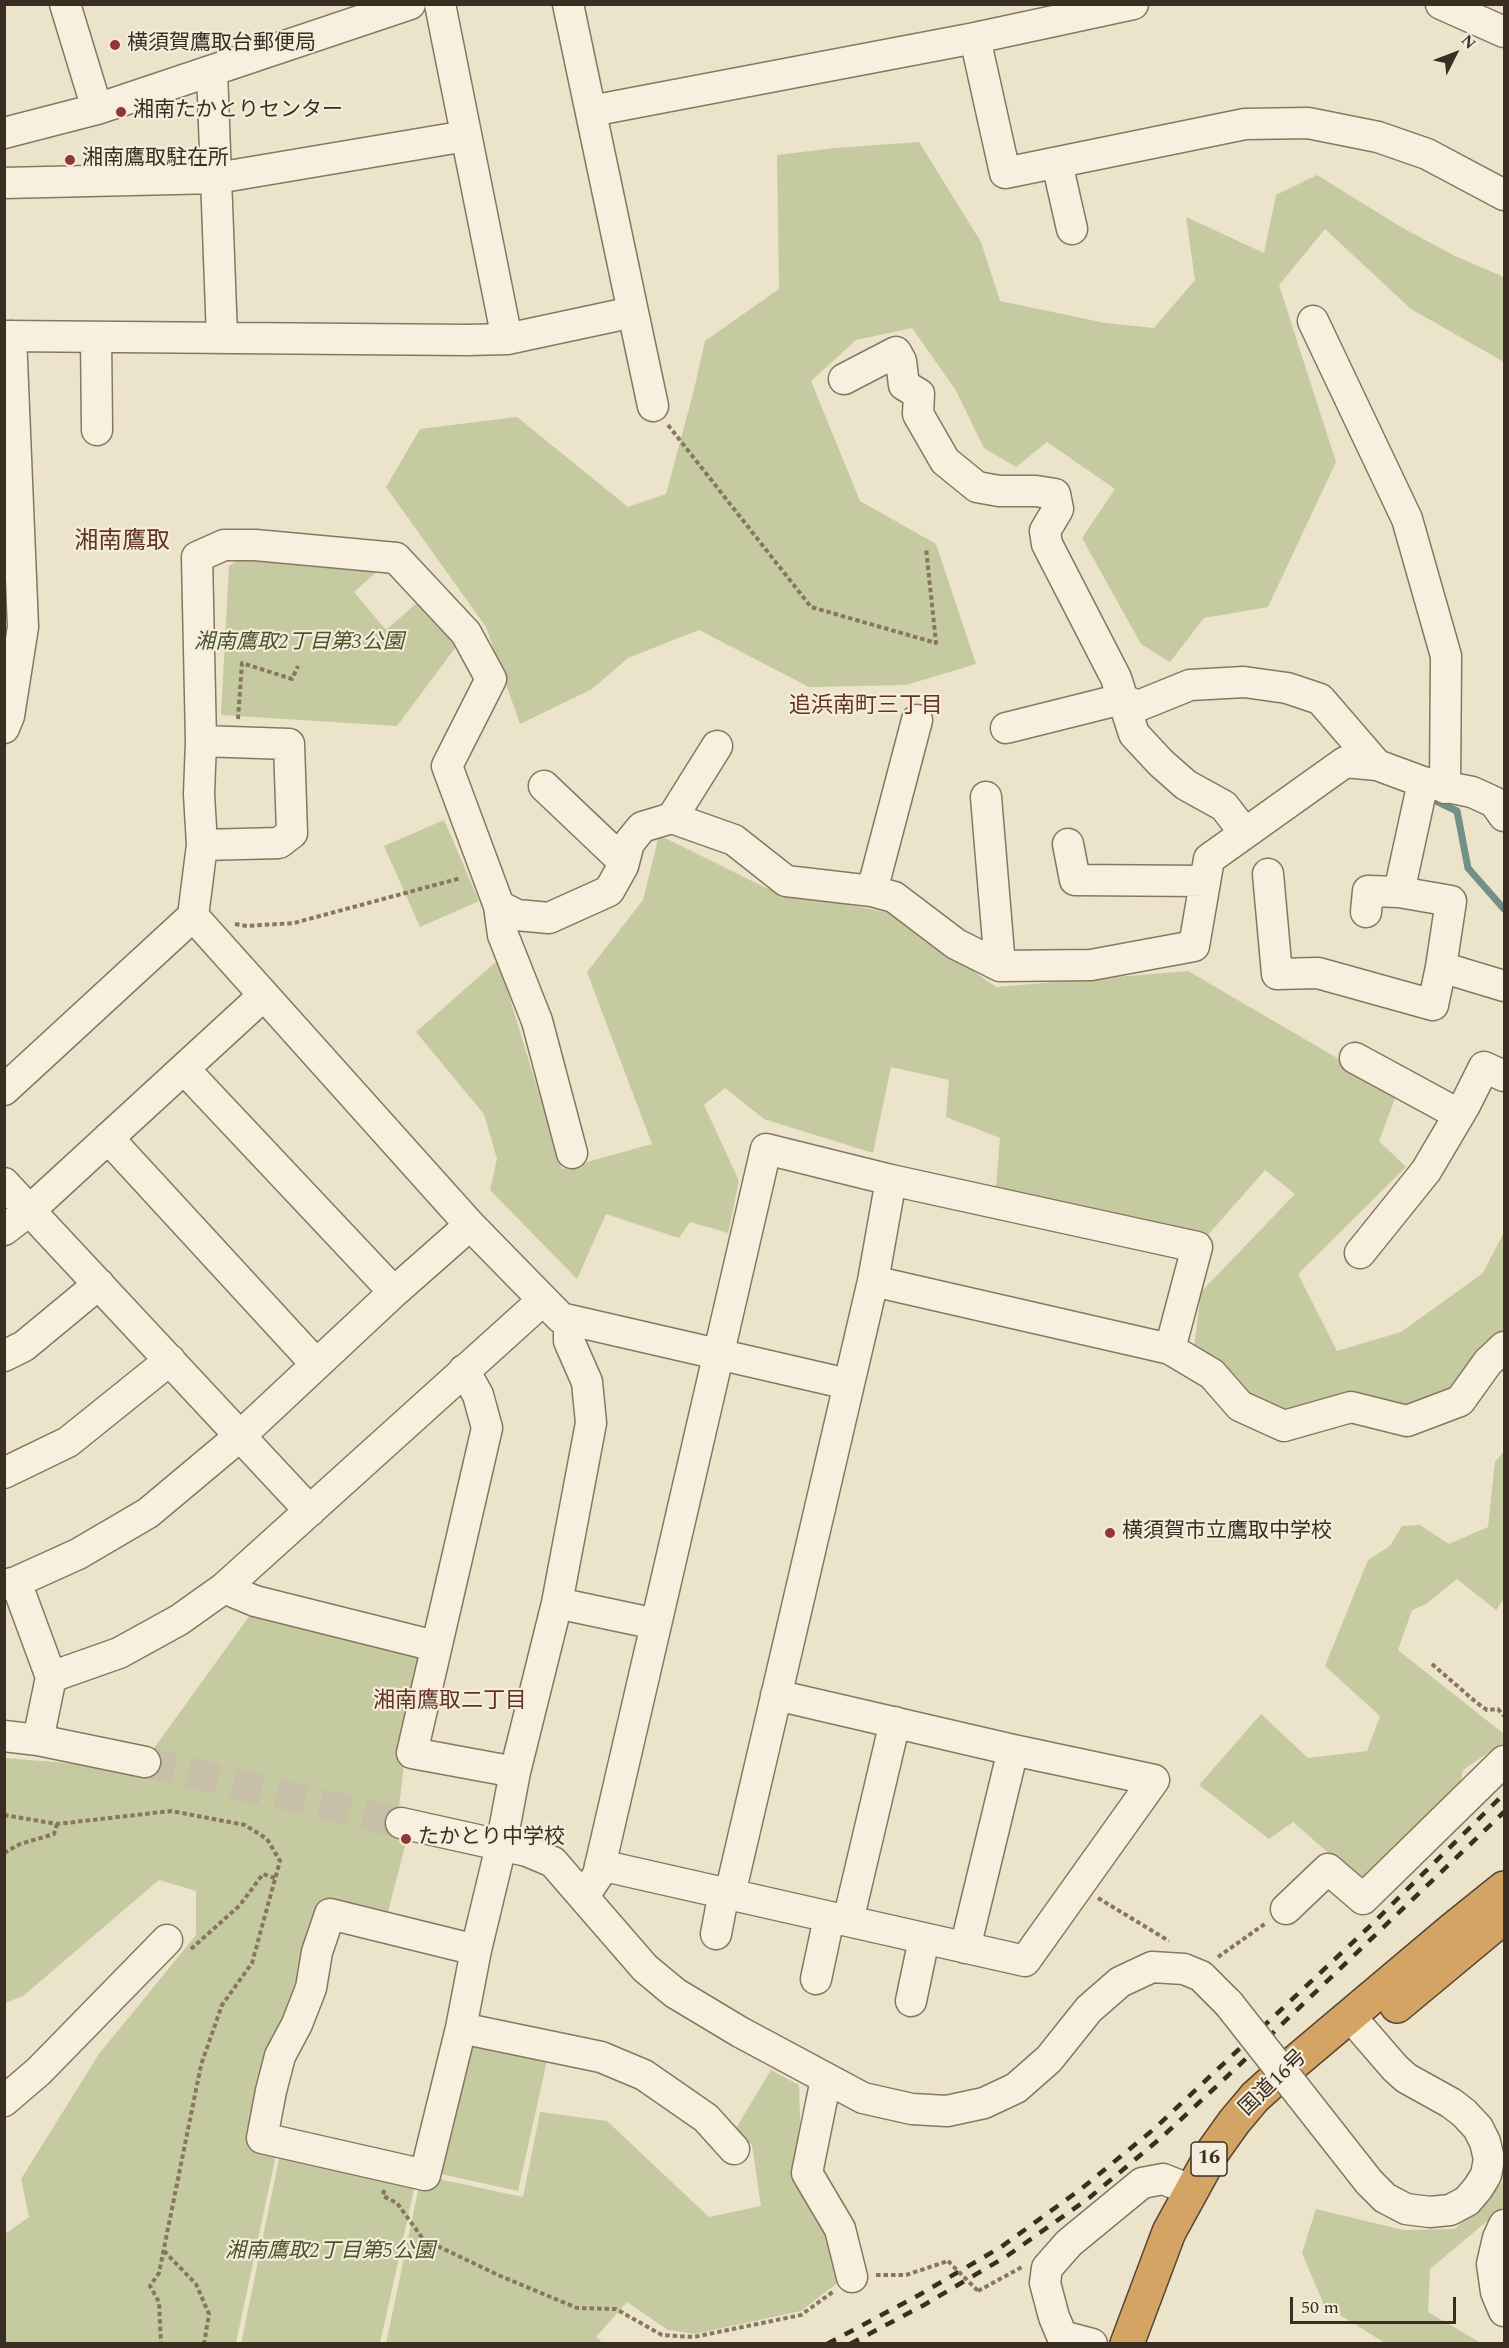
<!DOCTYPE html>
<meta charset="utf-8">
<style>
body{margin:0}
#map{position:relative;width:1509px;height:2348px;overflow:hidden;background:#ece3cb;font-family:Spectral,serif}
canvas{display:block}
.frame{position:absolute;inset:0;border:6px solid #3a2e23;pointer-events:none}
.north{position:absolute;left:1425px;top:24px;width:60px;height:60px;-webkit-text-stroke:4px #f4eddb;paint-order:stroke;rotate:48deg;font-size:16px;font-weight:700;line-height:24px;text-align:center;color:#3a2e23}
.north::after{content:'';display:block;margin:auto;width:21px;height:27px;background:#3a2e23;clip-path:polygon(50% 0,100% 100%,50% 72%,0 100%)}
.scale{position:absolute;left:1290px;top:2297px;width:166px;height:27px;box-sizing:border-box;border:3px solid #3a2e23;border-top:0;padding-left:8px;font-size:18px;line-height:21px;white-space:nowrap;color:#3a2e23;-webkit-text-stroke:4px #f4eddb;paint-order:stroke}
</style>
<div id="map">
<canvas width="1509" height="2348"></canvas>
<div class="frame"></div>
<div class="north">N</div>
<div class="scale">50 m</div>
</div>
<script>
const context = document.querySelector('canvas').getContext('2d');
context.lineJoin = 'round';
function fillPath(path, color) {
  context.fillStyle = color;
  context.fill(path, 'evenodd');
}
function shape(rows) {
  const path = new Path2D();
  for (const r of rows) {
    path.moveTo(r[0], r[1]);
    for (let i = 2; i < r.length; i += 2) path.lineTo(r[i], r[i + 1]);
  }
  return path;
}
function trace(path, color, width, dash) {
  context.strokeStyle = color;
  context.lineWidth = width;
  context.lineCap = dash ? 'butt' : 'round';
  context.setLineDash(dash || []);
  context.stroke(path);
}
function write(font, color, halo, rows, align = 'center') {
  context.font = font + ' Spectral,"Noto Sans JP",serif';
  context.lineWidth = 4.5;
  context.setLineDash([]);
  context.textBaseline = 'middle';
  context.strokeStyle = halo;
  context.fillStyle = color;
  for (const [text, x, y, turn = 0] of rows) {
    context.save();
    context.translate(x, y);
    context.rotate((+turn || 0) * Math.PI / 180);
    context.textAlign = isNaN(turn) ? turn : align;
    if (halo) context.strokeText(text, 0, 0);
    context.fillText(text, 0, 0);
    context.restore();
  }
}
const green = shape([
 [919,142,981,242,1000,301,1105,323,1154,328,1195,280,1186,217,1264,253,1276,195,1317,175,1401,227,1455,256,1504,277,1504,362,1411,309,1325,229,1279,285,1336,462,1268,607,1204,618,1170,662,1141,644,1082,538,1115,489,1047,442,1016,467,984,448,955,389,912,328,856,340,811,381,860,501,936,544,976,664,906,685,809,687,699,630,628,658,592,689,520,724,486,627,386,487,420,429,517,417,628,507,666,494,693,394,705,341,779,289,777,155,835,148],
 [255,549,382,567,354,592,386,630,418,602,458,644,397,726,221,715,229,566],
 [444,820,479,901,420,927,384,846],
 [659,835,766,888,890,913,996,987,1188,971,1397,1093,1379,1141,1406,1167,1298,1274,1337,1351,1401,1332,1483,1273,1504,1232,1504,1331,1496,1338,1455,1393,1411,1411,1286,1416,1247,1397,1194,1348,1201,1292,1295,1194,1265,1170,1207,1236,996,1187,1000,1138,946,1117,949,1080,891,1067,873,1153,764,1119,725,1088,704,1105,739,1181,728,1233,690,1222,679,1238,606,1214,577,1279,490,1190,497,1159,484,1114,416,1032,498,960,562,1169,652,1144,587,972,643,900],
 [1504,1451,1504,1599,1496,1610,1457,1579,1426,1604,1412,1610,1398,1650,1504,1734,1504,1742,1463,1770,1455,1807,1370,1889,1293,1822,1269,1839,1199,1785,1261,1714,1308,1758,1367,1751,1380,1716,1325,1666,1368,1560,1390,1546,1402,1526,1420,1525,1449,1544,1488,1527,1495,1462],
 [253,1611,422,1655,404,1764,397,1824,406,1842,387,1916,320,1905,257,2121,277,2150,236,2343,5,2343,5,2234,29,2217,21,2179,99,2054,196,1935,196,1891,159,1880,23,1996,5,2003,5,1758,139,1769],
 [471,2038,548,2056,518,2191,441,2174],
 [771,2070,799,2085,802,2178,845,2277,801,2311,695,2334,668,2330,627,2302,596,2337,603,2343,386,2344,420,2181,434,2178,523,2197,540,2112,607,2121,709,2217,761,2206,752,2145,735,2130],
 [280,2154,415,2185,380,2343,241,2344],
 [1504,2181,1504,2207,1430,2269,1428,2312,1481,2343,1385,2343,1324,2305,1302,2253,1316,2209,1403,2230,1455,2229]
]);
const stream = shape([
 [1436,801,1457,811,1468,868,1504,909]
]);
const minorTunnel = shape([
 [145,1762,401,1823]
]);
const path = shape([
 [668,425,811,607,936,643,926,548],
 [238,719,242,663,292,679,298,666],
 [235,924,247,926,294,923,461,878],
 [1432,1664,1477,1703,1487,1710,1498,1709,1504,1716],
 [4,1815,57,1824,171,1811,245,1825,267,1839,280,1861,252,1963,222,2005,201,2065,159,2273,150,2286,159,2302,161,2344],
 [4,1853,20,1844,54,1834,57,1824],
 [1098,1898,1169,1941],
 [191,1949,240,1905,263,1874,275,1878],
 [1218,1957,1266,1923],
 [384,2190,383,2196,397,2203,423,2239,498,2275,577,2308,616,2309,662,2335,694,2337,801,2315,834,2291],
 [164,2251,196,2284,209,2314,204,2344],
 [876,2275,906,2275,948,2261],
 [978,2291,1022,2267]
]);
const minor = shape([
 [65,4,97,109],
 [440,4,507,339],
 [1441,4,1504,32],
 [975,38,1005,173,1245,124,1308,123,1378,137,1427,154,1504,195],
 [212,71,222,337],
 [591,111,975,38,1133,4],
 [4,133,97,109,410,4],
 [1057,163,1072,229],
 [4,183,217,178,466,136],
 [633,312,653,406],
 [1313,321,1407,519,1446,656,1445,788],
 [4,336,467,340,507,339,633,312,568,4],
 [96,337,97,430],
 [844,379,896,352,901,361,904,385,919,394,918,414,945,461,977,487,999,491,1036,491,1055,494,1058,509,1045,531,1047,544,1116,678,1134,734,1161,763,1186,785,1224,806,1244,832],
 [4,728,9,716,23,627,11,336],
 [1006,728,1122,699,1138,706,1190,685,1244,682,1287,688,1320,699,1377,765],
 [201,741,289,744,292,833,279,843,202,845],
 [1423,782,1399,892,1451,901,1441,967],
 [544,786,624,862],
 [986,797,1000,966],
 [672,818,717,746],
 [1068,844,1075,880,1205,881],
 [1268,874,1277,974,1318,973,1433,1005,1441,967,1504,986],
 [872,891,917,720],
 [499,906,503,935,537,1021,572,1153],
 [1366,912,1368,891,1399,892],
 [193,916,470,1225,561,1318,848,1384],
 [1355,1058,1458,1114],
 [184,1069,394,1292],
 [4,1090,193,916,202,845,199,794,201,741,197,557,224,545,255,545,396,558,466,633,491,679,447,766,499,906,517,915,549,918,609,891,623,866,629,843,642,827,672,818,734,840,786,881,872,891,894,897,956,944,1000,966,1091,965,1194,946,1209,859,1345,762,1377,765,1423,782,1472,792,1494,802,1504,816],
 [108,1138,316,1364],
 [4,1183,310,1511],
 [4,1230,30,1210,263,996],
 [1360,1253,1426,1171,1465,1105,1484,1067,1504,1076],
 [873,1281,1170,1349,1212,1374,1240,1406,1284,1426,1351,1407,1407,1421,1460,1401,1488,1362,1504,1347],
 [4,1356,24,1346,99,1284],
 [464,1370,478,1395,487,1428,412,1753,515,1772],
 [4,1473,68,1442,170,1360],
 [16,1582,51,1677,38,1740],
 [4,1585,16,1582,78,1554,148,1513,240,1436,394,1292,470,1225],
 [224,1588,255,1601,435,1646],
 [557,1603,656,1624],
 [51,1677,119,1653,179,1620,224,1588,542,1301],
 [4,1736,38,1740,145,1762],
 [401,1823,527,1851,553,1862,645,1968,675,1993,740,2032,863,2098,912,2109,947,2111,984,2103,1016,2088,1049,2059,1089,2009,1120,1982,1152,1967,1184,1969,1201,1976,1229,2004],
 [600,1865,1025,1961,1154,1780,1013,1750,776,1695],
 [730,1894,873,1281,891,1180],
 [584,1896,598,1875,766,1149,891,1180,1197,1247,1170,1349],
 [1286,1909,1328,1869,1363,1899,1504,1761],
 [848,1921,895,1722],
 [716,1934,724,1892],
 [965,1948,1013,1750],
 [476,1950,330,1914,317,1952,311,1988,297,2024,280,2056,271,2091,262,2138,425,2175,461,2028,476,1950,501,1846,515,1772,557,1603,591,1423,587,1382,569,1341,569,1321],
 [816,1979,829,1918],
 [911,2001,924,1939],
 [1350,2016,1395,2068,1406,2078,1451,2103,1464,2113,1478,2128,1485,2142,1489,2159,1486,2175,1478,2188,1467,2201,1450,2210,1430,2212,1406,2209,1385,2198,1369,2182],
 [461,2028,601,2057,644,2075,706,2118,734,2149],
 [826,2079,807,2173,840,2229,852,2277],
 [4,2101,39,2071,167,1940],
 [1504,2225,1498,2238,1492,2264,1496,2292,1504,2311],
 [1092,2344,1062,2336,1054,2317,1045,2283,1047,2268,1069,2243,1142,2183,1163,2179,1191,2190]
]);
const highway = shape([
 [1397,2006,1504,1917],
 [1127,2344,1169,2232,1214,2150,1234,2122,1255,2097,1275,2079,1453,1929,1504,1888]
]);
const rail = shape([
 [827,2344,919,2295,1001,2247,1081,2189,1154,2129,1368,1928,1504,1794],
 [850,2344,924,2305,1007,2256,1089,2198,1162,2137,1234,2070,1504,1812]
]);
const pathBridge = shape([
 [948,2261,978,2291]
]);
const minorBridge = shape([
 [1229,2004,1369,2182]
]);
const markers = [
 [115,45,6,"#933535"],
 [121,112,6,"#933535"],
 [70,160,6,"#933535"],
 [1110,1533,6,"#933535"],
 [406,1839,6,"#933535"]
];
const shields = [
 [1209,2159,36]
];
const shieldNames = [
 ["16",1209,2159]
];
const poiNames = [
 ["横須賀鷹取台郵便局",127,45],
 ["湘南たかとりセンター",133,112],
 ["湘南鷹取駐在所",82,160],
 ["横須賀市立鷹取中学校",1122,1533],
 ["たかとり中学校",418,1839]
];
const parkNames = [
 ["湘南鷹取2丁目第3公園",299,644],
 ["湘南鷹取2丁目第5公園",330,2253]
];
const streetNames = [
 ["国道16号",1274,2084,-44]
];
const neighbourhoodNames = [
 ["追浜南町三丁目",866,708],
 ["湘南鷹取二丁目",450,1703]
];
const quarterNames = [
 ["湘南鷹取",122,543]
];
fillPath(green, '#c5caa0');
trace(stream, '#729089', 7);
trace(minorTunnel, '#c8bfa9', 30, [30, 15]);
trace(minor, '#887660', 33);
trace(highway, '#574534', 36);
trace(path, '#887660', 4, [4.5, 3]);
trace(minor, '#f7f0df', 30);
trace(highway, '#d3a464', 33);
trace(rail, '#3a2e23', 4.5, [10, 10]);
trace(minorBridge, '#887660', 33, []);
trace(pathBridge, '#887660', 4, [4.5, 3]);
trace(minorBridge, '#f7f0df', 30);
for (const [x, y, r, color] of markers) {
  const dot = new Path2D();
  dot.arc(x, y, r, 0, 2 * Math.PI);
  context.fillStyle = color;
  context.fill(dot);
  trace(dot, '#f4eddb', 2);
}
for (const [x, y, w] of shields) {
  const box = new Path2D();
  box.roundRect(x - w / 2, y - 17, w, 34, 4.5);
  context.fillStyle = '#f4eddb';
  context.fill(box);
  trace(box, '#3a2e23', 1.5);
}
write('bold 20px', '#3a2e23', null, shieldNames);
write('21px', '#3a2e23', '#f4eddb', poiNames, 'left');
write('italic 21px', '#4a552b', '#f4eddb', parkNames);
write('21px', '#3a2e23', '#f4eddb', streetNames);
write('22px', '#643325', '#f4eddb', neighbourhoodNames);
write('24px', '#643325', '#f4eddb', quarterNames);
</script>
